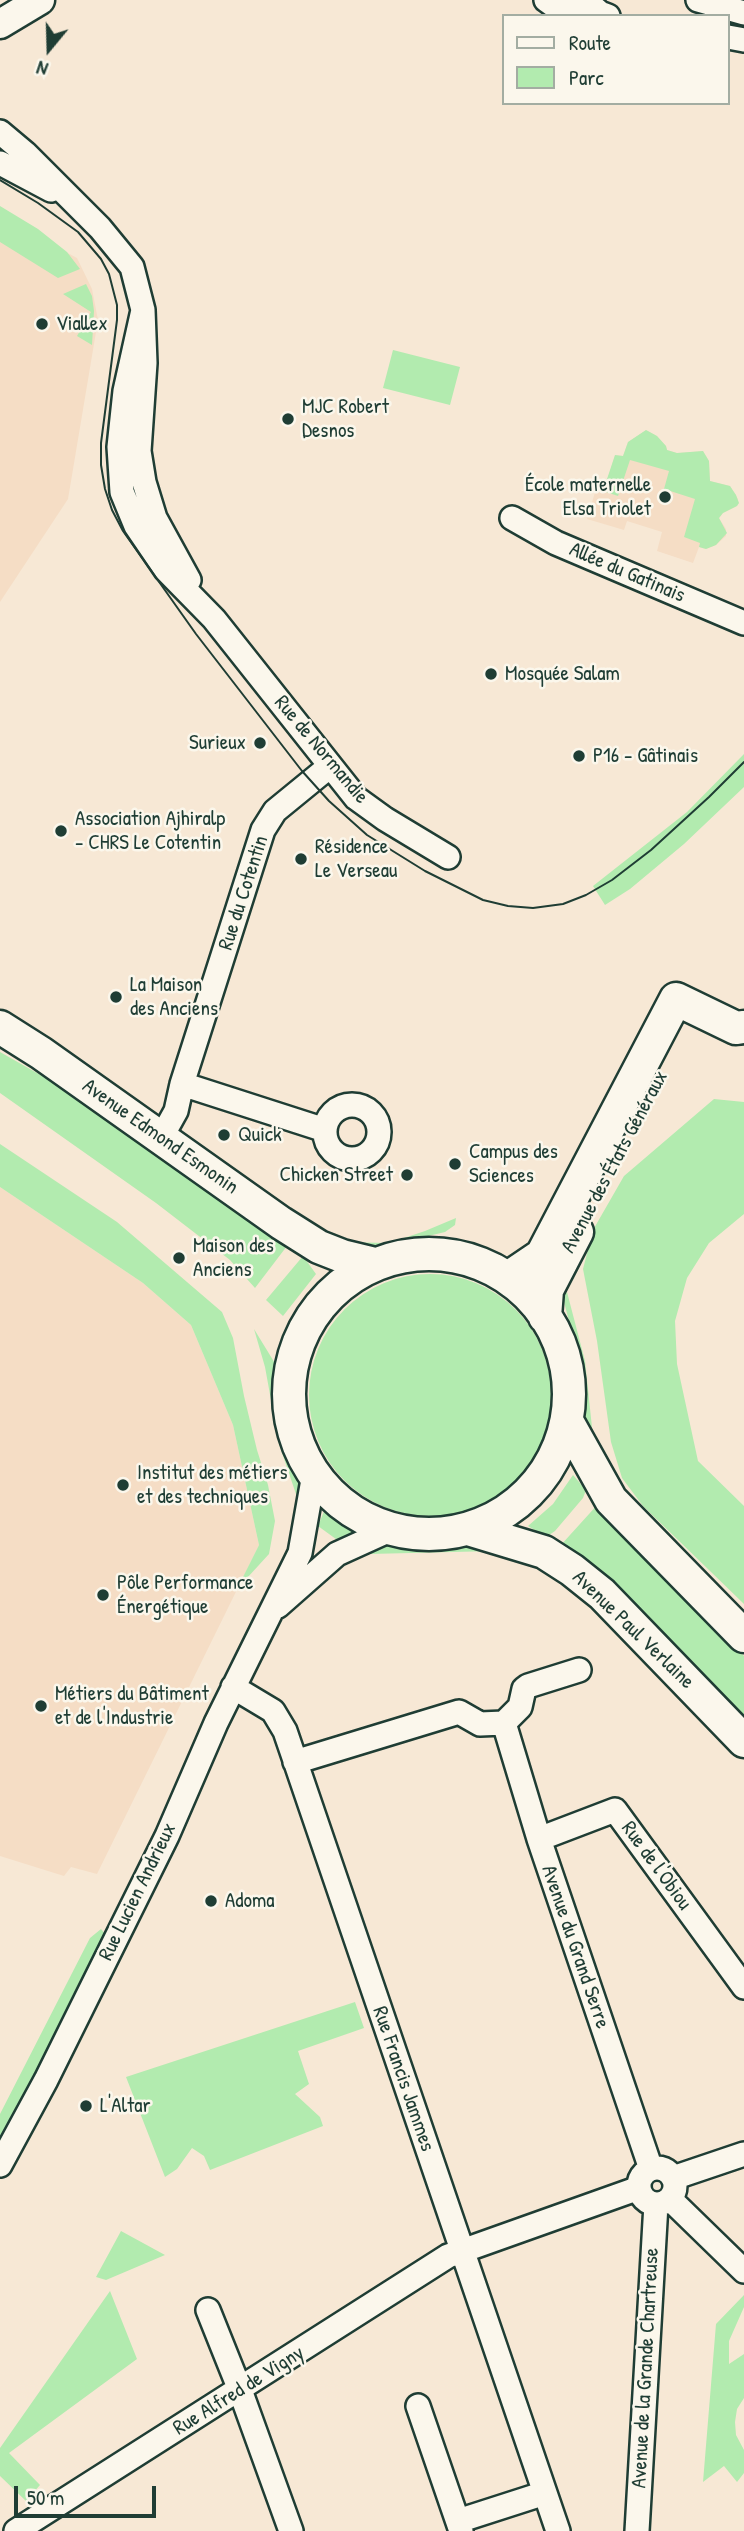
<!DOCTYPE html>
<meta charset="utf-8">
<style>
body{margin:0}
#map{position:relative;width:744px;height:2531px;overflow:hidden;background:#f7e8d5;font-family:"Patrick Hand",sans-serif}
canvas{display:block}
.legend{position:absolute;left:502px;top:14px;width:228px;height:91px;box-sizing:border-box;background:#fbf7ec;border:2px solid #a3ada2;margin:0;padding:9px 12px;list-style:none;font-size:21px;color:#1f3d34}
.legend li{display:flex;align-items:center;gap:14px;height:35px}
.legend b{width:35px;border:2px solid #a3ada2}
.north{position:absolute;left:14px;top:14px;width:70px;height:70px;-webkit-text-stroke:5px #fbf7ec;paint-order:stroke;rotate:199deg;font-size:19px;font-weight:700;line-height:28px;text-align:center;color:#1f3d34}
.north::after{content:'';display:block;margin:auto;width:24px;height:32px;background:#1f3d34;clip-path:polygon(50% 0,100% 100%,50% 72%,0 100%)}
.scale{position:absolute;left:14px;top:2486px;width:142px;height:32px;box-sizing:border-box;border:4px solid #1f3d34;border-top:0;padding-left:9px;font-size:21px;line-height:24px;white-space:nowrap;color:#1f3d34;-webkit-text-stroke:5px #fbf7ec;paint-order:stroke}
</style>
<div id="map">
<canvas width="744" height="2531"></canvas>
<ul class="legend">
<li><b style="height:9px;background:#fbf7ec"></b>Route</li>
<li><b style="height:19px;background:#b2ebaf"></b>Parc</li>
</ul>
<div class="north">N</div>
<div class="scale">50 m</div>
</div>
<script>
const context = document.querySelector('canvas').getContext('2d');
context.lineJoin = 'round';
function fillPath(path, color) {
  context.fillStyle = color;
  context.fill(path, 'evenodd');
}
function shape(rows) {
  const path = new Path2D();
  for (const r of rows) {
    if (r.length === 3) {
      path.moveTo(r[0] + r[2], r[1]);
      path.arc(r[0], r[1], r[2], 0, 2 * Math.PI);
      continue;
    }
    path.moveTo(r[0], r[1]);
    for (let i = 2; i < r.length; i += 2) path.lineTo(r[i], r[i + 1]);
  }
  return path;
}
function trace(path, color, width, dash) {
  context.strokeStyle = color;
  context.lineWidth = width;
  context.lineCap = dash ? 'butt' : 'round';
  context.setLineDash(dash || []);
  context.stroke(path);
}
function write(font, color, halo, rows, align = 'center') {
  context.font = font + ' "Patrick Hand",sans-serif';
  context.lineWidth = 5;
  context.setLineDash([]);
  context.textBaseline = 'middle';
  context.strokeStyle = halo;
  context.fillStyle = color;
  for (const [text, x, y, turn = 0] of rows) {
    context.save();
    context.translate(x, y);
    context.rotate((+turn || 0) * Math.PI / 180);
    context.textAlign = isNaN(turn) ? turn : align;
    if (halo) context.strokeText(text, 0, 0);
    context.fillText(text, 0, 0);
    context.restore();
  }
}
const built = shape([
 [0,217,77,258,92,289,98,320,68,499,0,602],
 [646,430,657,436,666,446,667,450,677,453,703,451,709,461,710,481,730,486,738,499,737,506,723,513,719,518,726,529,726,536,716,545,706,549,699,547,693,563,657,551,662,532,627,521,624,530,587,519,596,489,604,491,615,455,623,456,628,442],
 [0,1187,143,1283,191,1325,233,1425,259,1545,97,1874,71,1867,64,1876,0,1856]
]);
const green = shape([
 [0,206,38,229,67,252,80,269,58,278,0,242],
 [86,284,92,296,94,311,92,345,77,336,91,312,63,294],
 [393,350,460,367,450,405,383,388],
 [646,430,657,436,666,446,667,450,677,453,703,451,709,461,710,481,730,486,736,495,739,503,737,506,723,513,719,518,727,533,716,545,706,549,699,547,700,543,684,537,695,499,664,489,669,471,630,460,618,496,603,491,615,455,623,456,628,442],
 [744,754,744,787,684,844,630,889,605,905,593,886,687,812],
 [0,1052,67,1090,287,1246,255,1288,230,1260,156,1203,0,1093],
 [714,1099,744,1102,744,1214,709,1243,687,1278,675,1321,677,1364,698,1461,744,1506,744,1604,643,1506,622,1478,611,1442,597,1341,583,1269,593,1230,624,1176],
 [0,1144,117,1222,222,1312,233,1338,244,1396,257,1450,268,1485,275,1521,269,1554,237,1589,259,1545,233,1425,191,1325,143,1283,0,1187],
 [456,1218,455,1225,445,1232,378,1248,361,1250,335,1242,389,1243,425,1231],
 [303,1256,316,1274,283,1316,266,1300],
 [430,1395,121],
 [567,1292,585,1361,593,1437,584,1432,578,1355,564,1302,564,1295],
 [254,1329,276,1365,274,1388,277,1413,284,1439,305,1493,297,1512,297,1497,279,1444,265,1367],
 [573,1475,586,1490,583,1498,555,1531,546,1537,528,1526,553,1504],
 [599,1503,744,1656,744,1718,626,1600,560,1546],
 [327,1504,337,1515,361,1527,340,1542,318,1526],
 [489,1540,495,1551,369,1554,362,1548,378,1543,426,1548,463,1545],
 [101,1929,106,1935,0,2143,0,2114,90,1938],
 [355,2002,364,2028,298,2051,309,2084,295,2094,320,2117,323,2126,210,2170,204,2156,192,2148,177,2169,165,2177,126,2077],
 [121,2231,165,2255,106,2280,96,2277],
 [110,2291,137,2359,9,2453,40,2485,26,2501,0,2476,0,2448],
 [744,2295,744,2307,729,2341,729,2364,744,2354,744,2398,737,2409,735,2422,736,2435,744,2450,744,2473,737,2482,724,2466,703,2482,716,2324]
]);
const minor = shape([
 [546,0,557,8,564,9,572,8,583,0],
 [585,0,600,13,608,16],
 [698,0,744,13],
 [728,37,744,40],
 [0,132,25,153,100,228,132,267,143,310,145,363,139,451,144,482,155,518,189,580],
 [0,163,51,190],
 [143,310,125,391,119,447,122,492,136,526,166,570,214,619,356,798,385,819,448,857],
 [512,518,556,543,744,623],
 [182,1084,325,1130],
 [352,1132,27],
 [161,1138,176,1111,182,1084,263,830,275,811,330,766],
 [278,1606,337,1554,392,1529],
 [233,1687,273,1711,285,1731,558,2531],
 [504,1723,539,1839,651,2169],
 [295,1762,459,1712,480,1724,504,1723,520,1707,524,1689,528,1686,579,1670],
 [539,1839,615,1810,744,1987],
 [0,2165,46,2080,167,1836,216,1723,300,1553,314,1474],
 [657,2186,18],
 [673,2178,744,2154],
 [670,2199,744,2271],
 [208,2310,240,2390,291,2531],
 [418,2406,461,2531],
 [458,2521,545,2493],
 [16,2531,448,2256,639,2188],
 [637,2531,656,2204]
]);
const tertiary = shape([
 [0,24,40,0]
]);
const secondary = shape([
 [0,1027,41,1053,281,1223,319,1247,342,1256,375,1264],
 [429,1394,140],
 [508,1278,542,1255,676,999,736,1028,744,1027],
 [545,1317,547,1290,577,1232],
 [567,1421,611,1500,744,1636],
 [468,1529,544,1552,572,1570,602,1594,744,1741]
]);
const tram = shape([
 [0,180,38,203,78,232,101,259,109,274,117,305,117,320,101,443,101,465,105,489,112,510,123,531,196,634,302,771,329,801,367,835,425,871,483,900,508,906,533,908,563,904,586,895,612,880,651,850,709,797,744,762]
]);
const markers = [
 [42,324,7,"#1f3d34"],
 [288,419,7,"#1f3d34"],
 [665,497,7,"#1f3d34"],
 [491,674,7,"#1f3d34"],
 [260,743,7,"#1f3d34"],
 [579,756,7,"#1f3d34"],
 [61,831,7,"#1f3d34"],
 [301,859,7,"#1f3d34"],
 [116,997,7,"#1f3d34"],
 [224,1135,7,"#1f3d34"],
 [455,1164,7,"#1f3d34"],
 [407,1175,7,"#1f3d34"],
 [179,1258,7,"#1f3d34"],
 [123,1485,7,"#1f3d34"],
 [103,1595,7,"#1f3d34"],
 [41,1706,7,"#1f3d34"],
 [211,1901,7,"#1f3d34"],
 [86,2106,7,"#1f3d34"]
];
const poiNames = [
 ["Viallex",56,324],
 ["MJC Robert",302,407],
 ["Desnos",302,431],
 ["École maternelle",651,485,"right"],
 ["Elsa Triolet",651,509,"right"],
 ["Mosquée Salam",505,674],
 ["Surieux",246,743,"right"],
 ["P16 - Gâtinais",593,756],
 ["Association Ajhiralp",75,819],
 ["- CHRS Le Cotentin",75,843],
 ["Résidence",315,847],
 ["Le Verseau",315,871],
 ["La Maison",130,985],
 ["des Anciens",130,1009],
 ["Quick",238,1135],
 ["Campus des",469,1152],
 ["Sciences",469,1176],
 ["Chicken Street",393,1175,"right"],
 ["Maison des",193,1246],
 ["Anciens",193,1270],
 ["Institut des métiers",137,1473],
 ["et des techniques",137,1497],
 ["Pôle Performance",117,1583],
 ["Énergétique",117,1607],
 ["Métiers du Bâtiment",55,1694],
 ["et de l'Industrie",55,1718],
 ["Adoma",225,1901],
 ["L'Altar",100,2106]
];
const streetNames = [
 ["Allée du Gatinais",627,573,23],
 ["Rue de Normandie",321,750,50],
 ["Rue du Cotentin",244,893,-72],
 ["Avenue Edmond Esmonin",160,1137,35],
 ["Avenue des États Généraux",615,1162,-62],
 ["Avenue Paul Verlaine",633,1630,44],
 ["Rue de l'Obiou",656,1866,54],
 ["Rue Lucien Andrieux",138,1892,-64],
 ["Avenue du Grand Serre",575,1947,71],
 ["Rue Francis Jammes",403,2079,71],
 ["Avenue de la Grande Chartreuse",646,2368,-87],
 ["Rue Alfred de Vigny",239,2391,-32]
];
fillPath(built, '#f5ddc5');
fillPath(green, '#b2ebaf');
trace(minor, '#1f3d34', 28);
trace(tertiary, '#1f3d34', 33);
trace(secondary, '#1f3d34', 37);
trace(minor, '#fbf7ec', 23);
trace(tertiary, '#fbf7ec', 28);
trace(secondary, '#fbf7ec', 32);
trace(tram, '#1f3d34', 2);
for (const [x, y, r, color] of markers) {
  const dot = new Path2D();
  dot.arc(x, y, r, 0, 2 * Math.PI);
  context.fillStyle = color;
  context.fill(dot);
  trace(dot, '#fbf7ec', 2.5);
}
write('21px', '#1f3d34', '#fbf7ec', poiNames, 'left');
write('21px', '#1f3d34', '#fbf7ec', streetNames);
</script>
